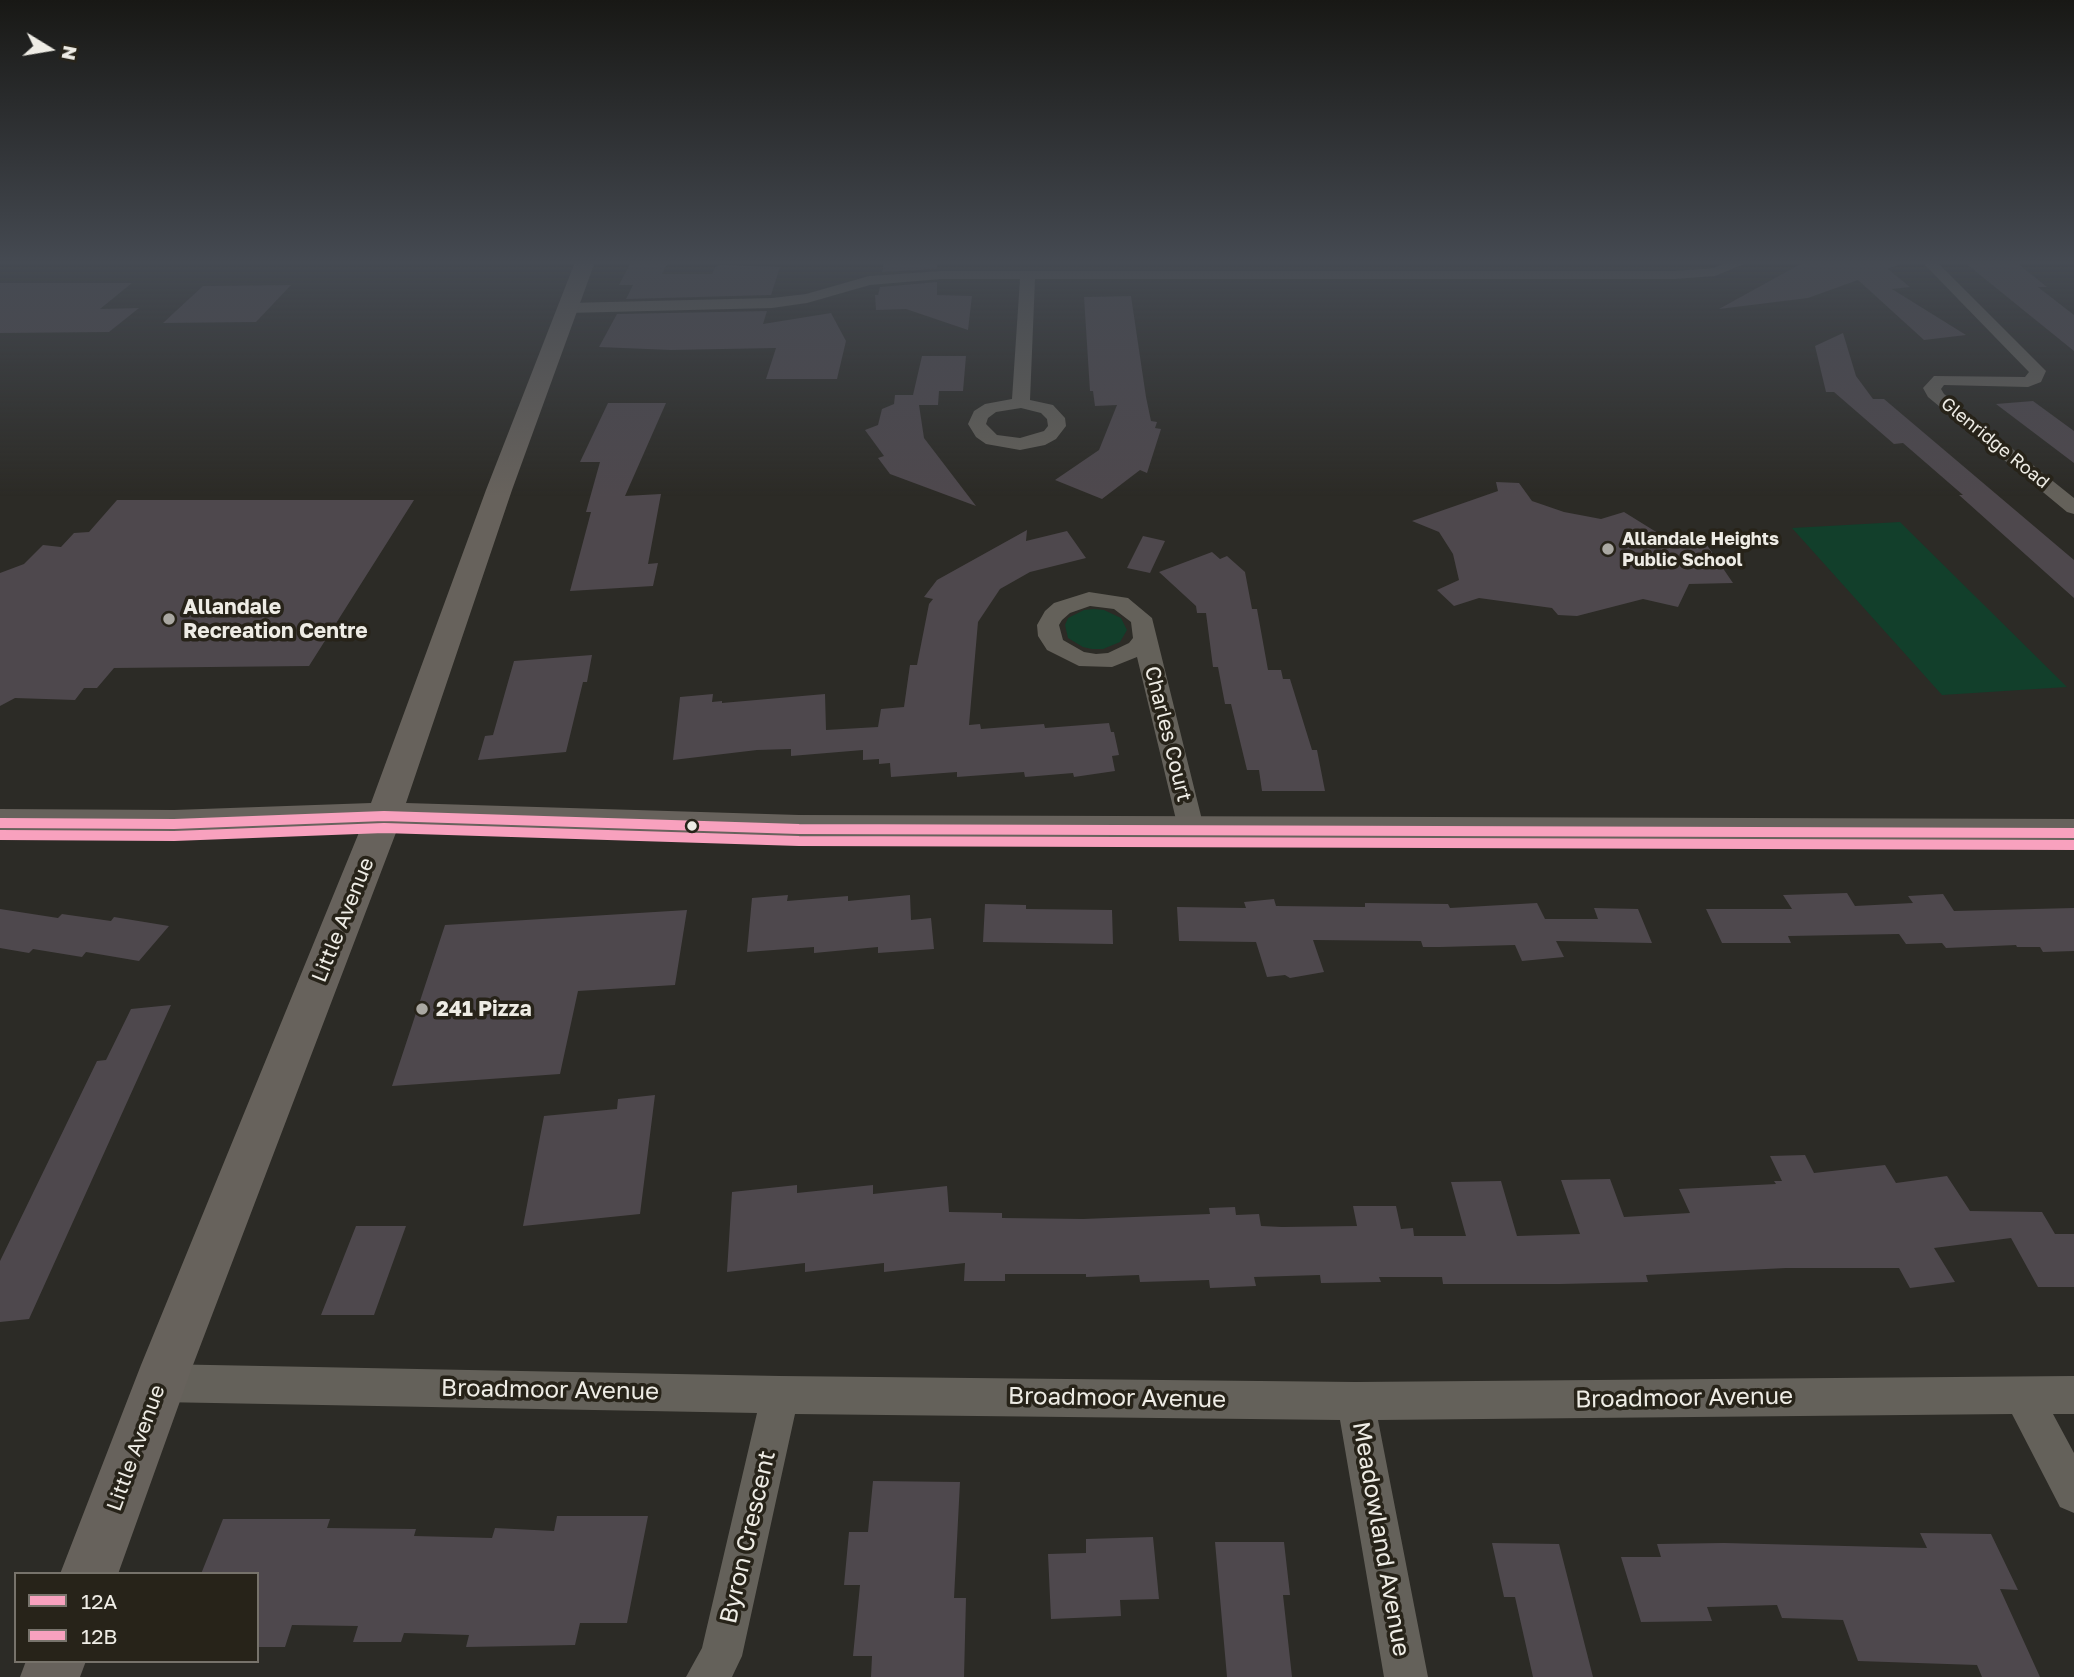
<!DOCTYPE html>
<style>
body{margin:0}
#map{position:relative;width:2074px;height:1677px;overflow:hidden;background:#2c2b26;font-family:"Golos Text",sans-serif}
canvas{display:block}
.legend{position:absolute;left:14px;top:1572px;width:245px;height:91px;box-sizing:border-box;background:#272319;border:2px solid #77736b;margin:0;padding:9px 12px;list-style:none;font-size:21px;color:#eeece5}
.legend li{display:flex;align-items:center;gap:14px;height:35px}
.legend b{width:35px;border:2px solid #77736b}
.north{position:absolute;left:14px;top:14px;width:70px;height:70px;-webkit-text-stroke:5px #272319;paint-order:stroke;rotate:101deg;font-size:19px;font-weight:700;line-height:28px;text-align:center;color:#eeece5}
.north::after{content:'';display:block;margin:auto;width:24px;height:32px;background:#eeece5;clip-path:polygon(50% 0,100% 100%,50% 72%,0 100%)}
</style>
<div id="map">
<canvas width="2074" height="1677"></canvas>
<ul class="legend">
<li><b style="height:9px;background:#f8a1be"></b>12A</li>
<li><b style="height:9px;background:#f8a1be"></b>12B</li>
</ul>
<div class="north">N</div>
</div>
<script>
const context = document.querySelector('canvas').getContext('2d');
context.lineJoin = 'round';
function fillPath(path, color) {
  context.fillStyle = color;
  context.fill(path, 'evenodd');
}
function shape(rows) {
  const path = new Path2D();
  for (const r of rows) {
    path.moveTo(r[0], r[1]);
    for (let i = 2; i < r.length; i += 2) path.lineTo(r[i], r[i + 1]);
  }
  return path;
}
function trace(path, color, width, dash) {
  context.strokeStyle = color;
  context.lineWidth = width;
  context.lineCap = dash ? 'butt' : 'round';
  context.setLineDash(dash || []);
  context.stroke(path);
}
function write(font, color, halo, rows, align = 'center') {
  context.font = font + ' "Golos Text",sans-serif';
  context.lineWidth = 7;
  context.setLineDash([]);
  context.textBaseline = 'middle';
  context.strokeStyle = halo;
  context.fillStyle = color;
  for (const [text, x, y, turn = 0] of rows) {
    context.save();
    context.translate(x, y);
    context.rotate((+turn || 0) * Math.PI / 180);
    context.textAlign = isNaN(turn) ? turn : align;
    if (halo) context.strokeText(text, 0, 0);
    context.fillText(text, 0, 0);
    context.restore();
  }
}
const green = shape([
 [1900,522,2067,687,1942,695,1792,528],
 [1094,609,1104,610,1121,618,1127,630,1120,642,1103,649,1092,649,1083,647,1068,638,1065,625,1068,618,1084,610]
]);
const building = shape([
 [631,262,668,262,662,274,712,274,715,267,721,265,780,267,771,295,626,299,633,285,619,285],
 [884,262,937,262,937,269,882,272],
 [1804,262,1900,262,1900,264,1888,269,1910,287,1892,289,1966,335,1924,340,1858,280,1808,298,1719,309],
 [1964,262,2016,262,2047,287,2038,287,2074,315,2074,351],
 [937,282,937,295,972,296,968,330,906,309,876,310,875,295,878,295,880,287],
 [0,283,132,283,100,309,139,308,109,332,0,333],
 [291,285,256,322,163,323,203,286],
 [1131,296,1146,397,1151,421,1157,422,1155,428,1161,429,1147,473,1140,470,1102,499,1055,480,1099,450,1117,405,1095,406,1093,391,1090,391,1084,297],
 [767,311,763,324,831,313,846,341,837,379,766,379,776,348,671,350,599,347,617,314],
 [1843,333,1856,376,1873,399,1884,399,2074,560,2074,598,1959,495,1963,495,1903,443,1894,444,1834,392,1826,392,1815,346],
 [922,356,966,356,963,391,939,391,938,405,919,405,924,438,976,506,890,474,878,458,884,456,865,430,878,425,882,409,894,404,895,395,913,395],
 [2033,401,2074,431,2074,463,1996,404],
 [608,403,666,403,625,496,661,494,648,564,658,563,653,586,570,591,591,512,586,512,600,462,580,462],
 [1496,482,1519,483,1532,501,1564,512,1601,519,1624,512,1674,543,1707,545,1733,583,1689,584,1678,607,1643,599,1577,616,1558,615,1552,608,1479,598,1454,606,1437,590,1459,580,1453,554,1439,532,1412,521,1498,491],
 [117,500,414,500,309,666,114,668,97,688,84,688,75,700,15,698,0,706,0,573,24,564,43,545,61,547,74,533,89,532],
 [1027,530,1026,541,1067,531,1086,558,1030,572,1000,589,978,622,969,725,980,724,981,729,1044,724,1045,728,1109,723,1111,732,1114,732,1119,755,1112,756,1115,771,1074,777,1073,773,1025,777,1024,772,957,777,957,772,891,777,890,763,879,764,879,759,863,760,863,750,791,756,791,749,757,750,673,760,680,697,713,694,712,702,722,701,722,703,825,694,826,730,878,727,881,709,904,707,910,665,917,665,929,604,933,599,924,597,937,580],
 [1143,536,1165,541,1150,573,1127,568],
 [1212,552,1220,559,1227,556,1245,572,1252,609,1257,609,1268,670,1281,670,1283,679,1290,679,1312,750,1317,750,1325,791,1262,791,1259,770,1247,770,1231,704,1225,704,1218,667,1213,667,1206,613,1197,613,1196,606,1159,572],
 [592,655,587,682,583,682,566,752,478,760,485,736,493,735,514,661],
 [1847,893,1855,906,1913,903,1908,896,1943,894,1954,911,2074,908,2074,951,2043,952,2040,947,2017,947,2016,945,1946,948,1942,943,1906,944,1899,934,1788,936,1791,943,1722,943,1706,909,1792,909,1783,895],
 [788,895,787,901,848,896,848,901,910,895,911,920,931,918,934,949,878,953,878,947,814,953,814,947,747,952,752,898],
 [1274,899,1276,906,1365,907,1365,903,1448,904,1450,908,1537,903,1545,919,1598,919,1594,908,1638,909,1652,943,1556,941,1564,957,1522,961,1515,945,1440,947,1423,947,1421,941,1313,940,1324,972,1290,978,1285,975,1267,977,1256,942,1179,941,1177,907,1246,908,1244,902],
 [985,904,1026,905,1026,909,1112,910,1113,944,983,942],
 [0,909,58,918,62,914,111,921,114,917,169,926,139,961,86,952,82,957,33,949,29,953,0,948],
 [687,910,675,985,578,991,560,1074,392,1086,445,925],
 [171,1005,29,1319,0,1322,0,1261,97,1061,106,1060,131,1009],
 [655,1095,640,1214,523,1226,544,1116,617,1109,618,1099],
 [1805,1155,1814,1173,1885,1165,1896,1183,1947,1176,1970,1211,2042,1212,2055,1234,2074,1234,2074,1287,2038,1287,2011,1238,1934,1248,1955,1282,1910,1288,1899,1268,1786,1268,1646,1275,1648,1282,1560,1284,1443,1284,1442,1277,1379,1277,1381,1282,1321,1283,1320,1275,1254,1277,1256,1286,1210,1288,1209,1280,1140,1282,1139,1275,1086,1277,1086,1274,1005,1274,1005,1281,964,1281,965,1263,884,1272,884,1263,805,1272,805,1263,727,1272,732,1192,797,1185,797,1193,873,1185,873,1194,947,1186,949,1212,1002,1213,1002,1218,1083,1219,1210,1214,1209,1208,1235,1207,1236,1215,1259,1214,1261,1226,1282,1227,1357,1226,1353,1206,1396,1206,1401,1229,1413,1228,1414,1236,1466,1236,1451,1182,1501,1181,1517,1236,1580,1234,1561,1180,1610,1179,1624,1217,1690,1213,1679,1189,1776,1184,1774,1181,1782,1181,1770,1156],
 [356,1226,406,1226,374,1315,321,1315],
 [873,1481,960,1482,954,1598,966,1598,964,1677,871,1677,872,1656,853,1656,860,1585,844,1585,849,1532,868,1532],
 [557,1516,648,1516,627,1623,580,1623,575,1645,466,1647,469,1635,404,1633,401,1642,353,1642,358,1626,292,1625,285,1647,257,1647,257,1574,201,1574,223,1519,330,1519,327,1528,416,1529,414,1536,492,1538,495,1528,554,1531],
 [1920,1533,1991,1534,2018,1590,2000,1589,2040,1677,1982,1677,1977,1665,1858,1661,1843,1620,1782,1618,1777,1605,1707,1607,1712,1621,1641,1622,1621,1557,1661,1557,1657,1544,1724,1543,1927,1548],
 [1153,1537,1159,1599,1120,1600,1121,1616,1051,1619,1048,1554,1086,1553,1086,1539],
 [1215,1542,1284,1542,1290,1595,1283,1595,1292,1677,1227,1677],
 [1492,1543,1559,1544,1593,1677,1533,1677,1515,1597,1504,1597]
]);
const street = shape([
 [1729,262,1749,262,1715,276,1675,279,1035,279,1030,400,1053,405,1065,418,1066,426,1056,439,1045,445,1020,450,986,444,976,437,968,424,974,411,985,404,1012,399,1020,279,941,279,870,285,807,303,772,308,567,313,559,308,567,303,772,298,806,294,869,276,941,271,1675,271,1713,268,1729,262],
 [1021,408,1041,413,1047,419,1048,426,1044,431,1020,438,997,435,986,424,988,418,996,412,1021,408],
 [1922,262,1937,262,2046,371,2041,382,2028,387,1944,385,1941,389,1944,394,2074,498,2074,514,2067,512,1928,397,1923,388,1934,376,2025,377,2029,372,1922,262],
 [1089,592,1128,598,1152,618,1204,828,1200,835,1191,838,1182,835,1178,828,1137,657,1112,667,1079,666,1047,650,1038,636,1037,625,1045,611,1054,603,1089,592],
 [1090,606,1114,609,1131,622,1133,638,1129,643,1108,653,1096,654,1084,652,1063,640,1059,625,1062,620,1070,613,1090,606],
 [159,1364,780,1376,1356,1382,2074,1376,2074,1414,2053,1414,2074,1453,2074,1513,2060,1507,2012,1414,1378,1420,1428,1677,1384,1677,1340,1420,795,1414,742,1656,732,1677,686,1677,702,1648,757,1413,159,1402,146,1396,140,1383,146,1370,159,1364]
]);
const secondary = shape([
 [575,262,595,262,512,490,406,803,799,815,2074,819,2074,847,799,843,397,830,193,1365,118,1574,60,1574,141,1365,360,830,174,838,0,837,0,809,174,810,371,803,486,490,575,262],
 [26,1661,86,1661,80,1677,20,1677,26,1661]
]);
const bus1 = shape([
 [0,823,174,824,384,816,799,829,2074,833]
]);
const bus2 = shape([
 [0,835,174,836,384,828,799,841,2074,845]
]);
const markers = [
 [1608,549,7,"#aaa8a2"],
 [169,619,7,"#aaa8a2"],
 [692,826,6,"#eeece5"],
 [422,1009,7,"#aaa8a2"]
];
const farStreetnames = [
 ["Glenridge Road",1995,443,39]
];
const farPoinames = [
 ["Allandale Heights",1622,539],
 ["Public School",1622,560]
];
const poiNames = [
 ["Allandale",183,607],
 ["Recreation Centre",183,631],
 ["241 Pizza",436,1009]
];
const streetNames = [
 ["Charles Court",1168,734,76],
 ["Little Avenue",343,920,-68],
 ["Little Avenue",136,1448,-70]
];
const nearStreetnames = [
 ["Broadmoor Avenue",550,1390,1],
 ["Broadmoor Avenue",1117,1398,1],
 ["Broadmoor Avenue",1684,1398,-1],
 ["Byron Crescent",748,1537,-77],
 ["Meadowland Avenue",1381,1539,80]
];
fillPath(green, '#123f2b');
fillPath(building, '#4e484d');
fillPath(street, '#64615a');
fillPath(secondary, '#67625c');
trace(bus1, '#f8a1be', 10);
trace(bus2, '#f8a1be', 10);
const sky = context.createLinearGradient(0, 0, 0, 496);
sky.addColorStop(0, '#181815');
sky.addColorStop(0.53, '#454a52');
sky.addColorStop(1, '#454a5200');
context.fillStyle = sky;
context.fillRect(0, 0, 2074, 496);
for (const [x, y, r, color] of markers) {
  const dot = new Path2D();
  dot.arc(x, y, r, 0, 2 * Math.PI);
  context.fillStyle = color;
  context.fill(dot);
  trace(dot, '#272319', 2.5);
}
write('18px', '#eeece5', '#272319', farStreetnames);
write('bold 18px', '#eeece5', '#272319', farPoinames, 'left');
write('bold 21px', '#eeece5', '#272319', poiNames, 'left');
write('21px', '#eeece5', '#272319', streetNames);
write('24px', '#eeece5', '#272319', nearStreetnames);
</script>
